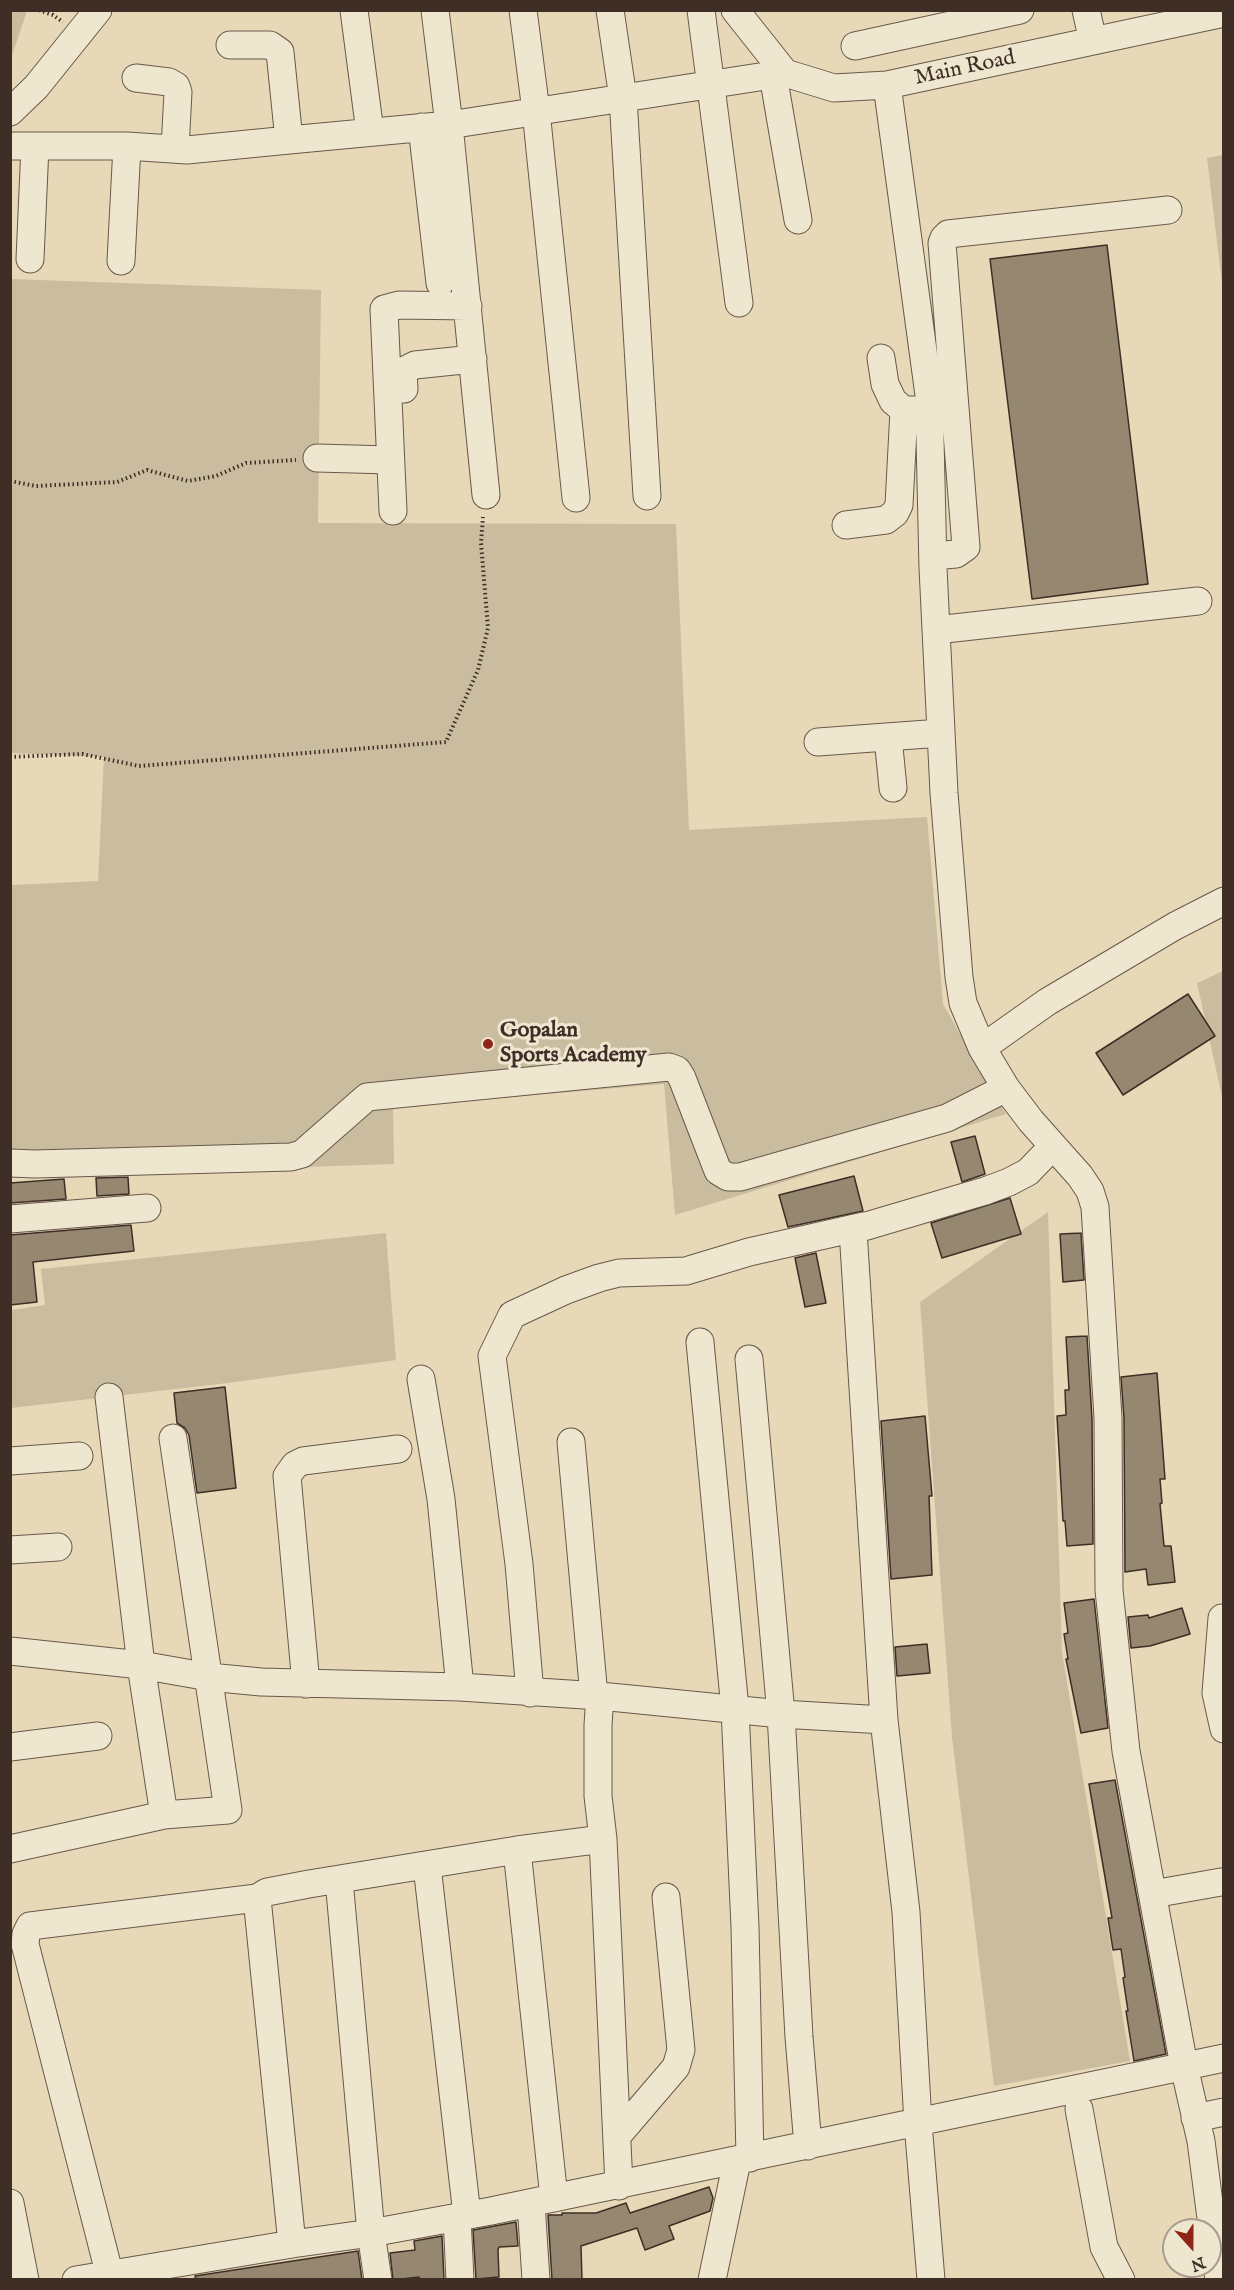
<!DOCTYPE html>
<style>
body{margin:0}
#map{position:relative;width:1234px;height:2290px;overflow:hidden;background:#e7d9b7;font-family:"IM FELL English",serif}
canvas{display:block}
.frame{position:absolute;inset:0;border:12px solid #3e2e26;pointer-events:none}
.north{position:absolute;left:1162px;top:2218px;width:60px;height:60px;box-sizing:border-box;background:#efe6d0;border:2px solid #a89c8c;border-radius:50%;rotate:159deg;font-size:16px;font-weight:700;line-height:24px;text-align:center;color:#3e2e26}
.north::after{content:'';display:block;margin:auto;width:21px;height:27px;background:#8f2418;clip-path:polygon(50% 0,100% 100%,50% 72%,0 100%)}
</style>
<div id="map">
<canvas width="1234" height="2290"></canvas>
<div class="frame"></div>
<div class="north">N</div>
</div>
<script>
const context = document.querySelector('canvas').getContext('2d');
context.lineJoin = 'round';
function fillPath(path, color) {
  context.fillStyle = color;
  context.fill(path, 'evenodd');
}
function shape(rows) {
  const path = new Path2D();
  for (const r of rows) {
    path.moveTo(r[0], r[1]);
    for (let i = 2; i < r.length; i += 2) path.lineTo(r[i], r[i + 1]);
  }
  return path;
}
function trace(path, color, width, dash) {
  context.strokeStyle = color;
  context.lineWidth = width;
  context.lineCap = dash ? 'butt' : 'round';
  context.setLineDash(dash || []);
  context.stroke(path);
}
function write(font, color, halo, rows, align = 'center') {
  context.font = font + ' "IM FELL English",serif';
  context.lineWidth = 6;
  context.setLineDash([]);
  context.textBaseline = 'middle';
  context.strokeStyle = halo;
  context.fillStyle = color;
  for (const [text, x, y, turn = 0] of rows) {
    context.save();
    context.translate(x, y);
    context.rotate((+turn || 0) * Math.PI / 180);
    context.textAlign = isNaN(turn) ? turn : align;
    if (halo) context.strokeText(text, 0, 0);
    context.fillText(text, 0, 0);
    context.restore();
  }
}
const green = shape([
 [11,10,27,11,11,58,10,11],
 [1223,155,1224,155,1223,292,1207,158],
 [11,279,321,290,318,523,676,524,689,830,927,817,943,1004,1006,1114,675,1215,664,1084,393,1107,394,1164,11,1177,11,885,98,881,104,757,11,753],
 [1223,971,1223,1101,1197,983],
 [1048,1212,1062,1652,1130,2061,994,2086,952,1737,920,1302],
 [386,1233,396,1360,228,1383,11,1408,11,1310,45,1305,41,1269]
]);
const building = shape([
 [1107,245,1148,584,1032,599,990,259,1107,245],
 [1188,994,1215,1036,1123,1095,1096,1053,1188,994],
 [975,1136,985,1174,962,1182,951,1142,975,1136],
 [854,1176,863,1211,788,1227,779,1195,854,1176],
 [128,1177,129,1194,97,1196,96,1178,128,1177],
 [64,1179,66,1199,10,1203,10,1183,64,1179],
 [1010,1198,1021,1234,942,1258,931,1223,1010,1198],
 [131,1225,134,1251,33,1262,37,1302,10,1305,10,1235,131,1225],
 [1081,1233,1084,1280,1063,1282,1060,1234,1081,1233],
 [816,1253,826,1303,805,1307,795,1258,816,1253],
 [1087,1336,1092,1419,1093,1544,1067,1546,1065,1521,1063,1521,1057,1416,1066,1415,1065,1390,1069,1390,1066,1337,1087,1336],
 [1157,1373,1165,1479,1160,1479,1162,1503,1160,1504,1164,1546,1171,1546,1175,1582,1148,1585,1146,1569,1125,1572,1124,1418,1121,1377,1157,1373],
 [225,1387,236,1488,197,1493,189,1435,185,1428,177,1423,174,1393,225,1387],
 [925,1416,932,1496,929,1496,932,1575,891,1579,881,1421,925,1416],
 [1094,1599,1108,1728,1081,1733,1066,1659,1068,1659,1064,1634,1068,1633,1064,1603,1094,1599],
 [1182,1608,1190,1634,1150,1646,1131,1648,1128,1617,1148,1615,1149,1618,1182,1608],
 [927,1644,930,1673,897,1676,895,1647,927,1644],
 [1115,1780,1166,2054,1134,2061,1126,2011,1128,2011,1123,1978,1125,1977,1121,1949,1113,1950,1108,1918,1112,1918,1089,1784,1115,1780],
 [709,2187,713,2198,710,2211,669,2226,674,2239,645,2250,637,2228,581,2246,582,2280,552,2280,548,2215,562,2215,562,2213,596,2213,626,2203,630,2213,709,2187],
 [516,2222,518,2246,499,2247,498,2250,499,2277,476,2279,473,2230,516,2222],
 [442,2236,444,2280,419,2280,419,2277,393,2280,390,2253,415,2250,414,2241,442,2236],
 [358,2251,362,2280,196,2280,195,2276,358,2251]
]);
const path = shape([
 [39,10,53,15,63,22],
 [10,481,36,486,117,482,147,470,188,481,216,476,246,463,296,460],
 [10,757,82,754,139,766,446,742,478,670,488,628,481,543,483,517]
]);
const minor = shape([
 [354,10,370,132],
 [435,10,449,125,486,495],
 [523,10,536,111,576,498],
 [610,10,623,98,647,496],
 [701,10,739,303],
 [735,10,785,73,834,88,887,85,1224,13],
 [1086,10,1093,41],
 [230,45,270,45,280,52,289,140],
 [855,46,1020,10],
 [773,75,798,220],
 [136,78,169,82,176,86,178,92,175,149],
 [887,85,929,395,933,568,944,793,959,977,963,1003,982,1048,1006,1088,1031,1121,1080,1176,1090,1191,1095,1207,1108,1418,1109,1590,1126,1751,1184,2066,1201,2141,1219,2280],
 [10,112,36,87,98,10],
 [422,127,440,283],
 [10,146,127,146,187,150,289,140,449,125,785,73],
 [30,259,35,146],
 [121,261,127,146],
 [881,358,885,384,893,401,904,410,922,410],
 [404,389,403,371,415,365,473,359],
 [317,458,390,460],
 [393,511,384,309,399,305,468,306],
 [846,525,886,520,895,513,899,505,904,410],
 [933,556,956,554,966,547,942,243,944,238,948,234,1168,210],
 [936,630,1198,601],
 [888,737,893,788],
 [818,742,941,733],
 [982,1048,1047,1002,1175,926,1224,901],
 [10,1163,35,1164,291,1157,302,1154,367,1097,669,1067,677,1070,682,1078,718,1171,728,1177,740,1177,947,1118,1006,1088],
 [10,1219,147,1208],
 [700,1342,735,1709,745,1927,750,2158],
 [749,1359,781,1714,799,2037,808,2146],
 [421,1379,441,1499,460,1687],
 [109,1397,141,1665,164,1815],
 [571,1442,594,1696],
 [10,1461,79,1456],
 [10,1550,58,1547],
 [1222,1618,1216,1693,1224,1729],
 [10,1651,141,1665,209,1677,261,1682,460,1687,600,1696,781,1714,884,1720],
 [306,1684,287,1476,295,1465,303,1461,398,1449],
 [530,1693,519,1564,492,1356,512,1315,566,1290,599,1278,619,1273,686,1271,749,1252,864,1226],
 [600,1696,598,1725,598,1796,603,1839,619,2186],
 [10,1747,98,1736],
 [10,1849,164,1815,228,1810,173,1438],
 [517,1850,554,2198],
 [427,1866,467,2215],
 [339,1880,371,2233,378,2280],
 [1153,1894,1221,1882],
 [257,1898,292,2244],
 [1079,2109,1104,2247,1121,2280],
 [1195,2118,1224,2112],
 [617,2136,676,2067,681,2050,666,1897],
 [10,2203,25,2280],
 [531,2203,536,2280],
 [457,2217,460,2280],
 [76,2280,292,2244,371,2233,491,2211,1224,2058],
 [111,2280,25,1944,26,1934,30,1926,257,1898,267,1892,309,1884,517,1850,603,1839],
 [712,2280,737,2161],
 [931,2280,918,2123,906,1912,884,1720,853,1230,985,1191,1009,1182,1028,1172,1053,1146]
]);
const markers = [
 [488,1044,6,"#8f2418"]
];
const streetNames = [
 ["Main Road",965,69,-12]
];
const poiNames = [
 ["Gopalan",500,1031],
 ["Sports Academy",500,1056]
];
fillPath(green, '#cabc9e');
fillPath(building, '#968771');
trace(building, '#3e2e26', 1.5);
trace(minor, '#68594a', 29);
trace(path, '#3e2e26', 4, [1.5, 3]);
trace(minor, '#efe6d0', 27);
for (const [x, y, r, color] of markers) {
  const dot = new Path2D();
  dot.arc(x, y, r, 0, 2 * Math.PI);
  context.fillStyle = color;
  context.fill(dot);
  trace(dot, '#efe6d0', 2);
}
write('22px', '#3e2e26', '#efe6d0', streetNames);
write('bold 22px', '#3e2e26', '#efe6d0', poiNames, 'left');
</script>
